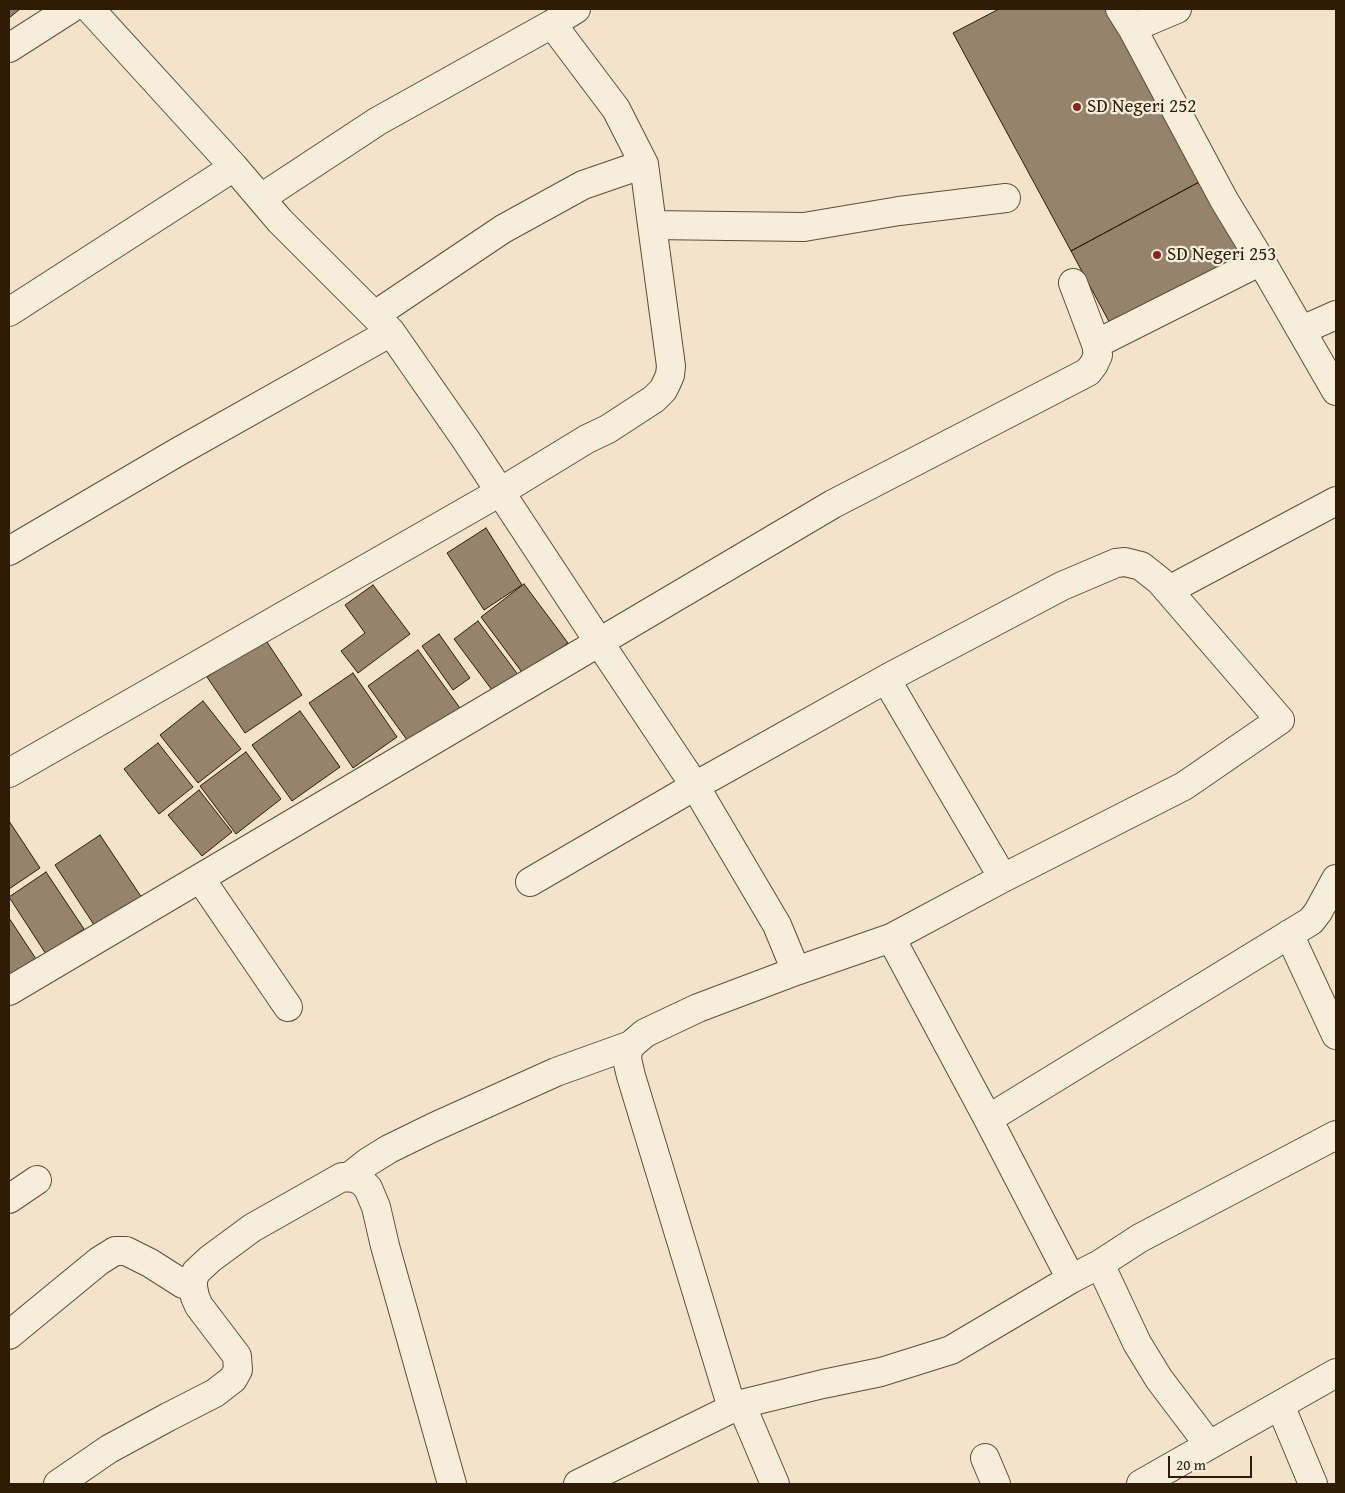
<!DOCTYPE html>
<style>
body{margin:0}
#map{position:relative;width:1345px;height:1493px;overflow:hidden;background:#f2e3ca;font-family:"Gentium Book Plus",serif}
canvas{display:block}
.frame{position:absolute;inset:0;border:10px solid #301c04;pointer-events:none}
.scale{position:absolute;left:1168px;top:1456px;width:84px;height:22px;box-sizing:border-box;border:2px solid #301c04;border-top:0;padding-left:6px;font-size:15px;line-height:18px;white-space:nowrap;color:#301c04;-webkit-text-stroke:4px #f7eddd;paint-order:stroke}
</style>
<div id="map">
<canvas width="1345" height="1493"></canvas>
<div class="frame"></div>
<div class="scale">20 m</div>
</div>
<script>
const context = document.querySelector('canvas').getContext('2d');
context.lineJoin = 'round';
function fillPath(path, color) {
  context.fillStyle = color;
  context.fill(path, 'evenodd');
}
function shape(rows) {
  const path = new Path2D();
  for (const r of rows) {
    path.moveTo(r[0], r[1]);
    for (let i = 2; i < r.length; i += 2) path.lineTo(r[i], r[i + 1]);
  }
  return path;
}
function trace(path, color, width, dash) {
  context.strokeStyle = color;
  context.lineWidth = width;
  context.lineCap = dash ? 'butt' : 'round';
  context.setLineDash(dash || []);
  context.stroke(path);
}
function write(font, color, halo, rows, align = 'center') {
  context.font = font + ' "Gentium Book Plus",serif';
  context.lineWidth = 4.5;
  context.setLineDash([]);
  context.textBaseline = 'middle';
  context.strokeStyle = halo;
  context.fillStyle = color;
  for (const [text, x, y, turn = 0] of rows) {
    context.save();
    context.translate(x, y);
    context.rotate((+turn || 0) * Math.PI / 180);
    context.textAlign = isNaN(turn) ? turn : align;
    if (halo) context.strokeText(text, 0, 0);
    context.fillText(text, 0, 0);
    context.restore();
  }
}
const building = shape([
 [9,9,20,9,9,18,9,9],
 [999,9,1108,9,1201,181,1071,251,953,33,999,9],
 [1201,181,1243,259,1113,329,1071,251,1201,181],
 [486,528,522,585,484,610,447,553,486,528],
 [524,584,568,643,524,675,481,617,524,584],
 [373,585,410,634,358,673,341,651,365,633,345,605,373,585],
 [478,621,519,676,495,694,454,639,478,621],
 [439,634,470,678,453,690,422,646,439,634],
 [265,639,302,695,245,733,207,677,265,639],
 [418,650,460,708,410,744,368,686,418,650],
 [353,673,397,737,353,768,309,703,353,673],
 [203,701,241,749,198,783,160,735,203,701],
 [300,711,340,767,292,801,252,745,300,711],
 [158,743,193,787,159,814,124,769,158,743],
 [246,752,281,799,236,834,200,786,246,752],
 [199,790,232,832,202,856,168,815,199,790],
 [9,821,40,868,9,889,9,821],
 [100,835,142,898,96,928,55,865,100,835],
 [46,872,84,929,46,954,9,897,46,872],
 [9,918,40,965,9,986,9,918]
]);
const minor = shape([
 [90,9,234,167,280,221,391,332,466,440,599,642,695,786,777,925,796,971],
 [1120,9,1132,28,1224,200,1261,261,1336,391],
 [552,24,616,109,644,164],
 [1132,28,1177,9],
 [9,48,70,9],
 [261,198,378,121,552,24,576,9],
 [9,312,234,167],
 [375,315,503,229,583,185,644,164,652,225,804,227,899,211,1006,198],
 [1302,330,1336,315],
 [1096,344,1261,261],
 [9,551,176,453,391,332],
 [1169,590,1336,501],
 [886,679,1003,878],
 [9,773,500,492,587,439,608,429,654,399,663,390,667,382,670,375,671,366,652,225],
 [200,878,288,1007],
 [530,882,695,786,886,679,1062,586,1116,563,1125,562,1141,566,1160,581,1280,720,1184,786,1003,878,891,938,796,971,698,1008,645,1033,631,1045,628,1051,627,1059,631,1076,732,1408],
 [1289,934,1336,1035],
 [891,938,988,1119,1071,1279],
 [9,991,833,504,1088,372,1094,364,1098,355,1096,344,1073,283],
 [988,1119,1311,921,1318,912,1336,879],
 [349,1177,368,1162,389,1149,434,1127,556,1072,631,1045],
 [9,1199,37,1180],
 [1100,1264,1137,1343,1159,1379,1209,1445],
 [9,1335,99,1261,115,1251,126,1251,150,1263,183,1284,193,1280],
 [741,1404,775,1484],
 [1280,1405,1313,1484],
 [985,1458,996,1484],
 [58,1484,109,1449,168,1417,215,1393,233,1379,238,1370,237,1356,199,1306,195,1297,193,1287,193,1280,196,1272,210,1259,252,1228,342,1177,356,1178,362,1182,368,1188,376,1207,385,1246,452,1484],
 [578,1484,741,1404,823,1384,881,1372,951,1350,1071,1279,1100,1264,1140,1238,1336,1135],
 [1141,1484,1336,1373]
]);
const markers = [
 [1077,107,5,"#8f2418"],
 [1157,255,5,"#8f2418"]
];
const poiNames = [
 ["SD Negeri 252",1087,107],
 ["SD Negeri 253",1167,255]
];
fillPath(building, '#95836b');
trace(building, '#301c04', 1);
trace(minor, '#604e36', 30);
trace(minor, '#f7eddd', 28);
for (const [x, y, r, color] of markers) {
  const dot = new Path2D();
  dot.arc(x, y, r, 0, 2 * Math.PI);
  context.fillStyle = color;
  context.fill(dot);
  trace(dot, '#f7eddd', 2);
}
write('19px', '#301c04', '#f7eddd', poiNames, 'left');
</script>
